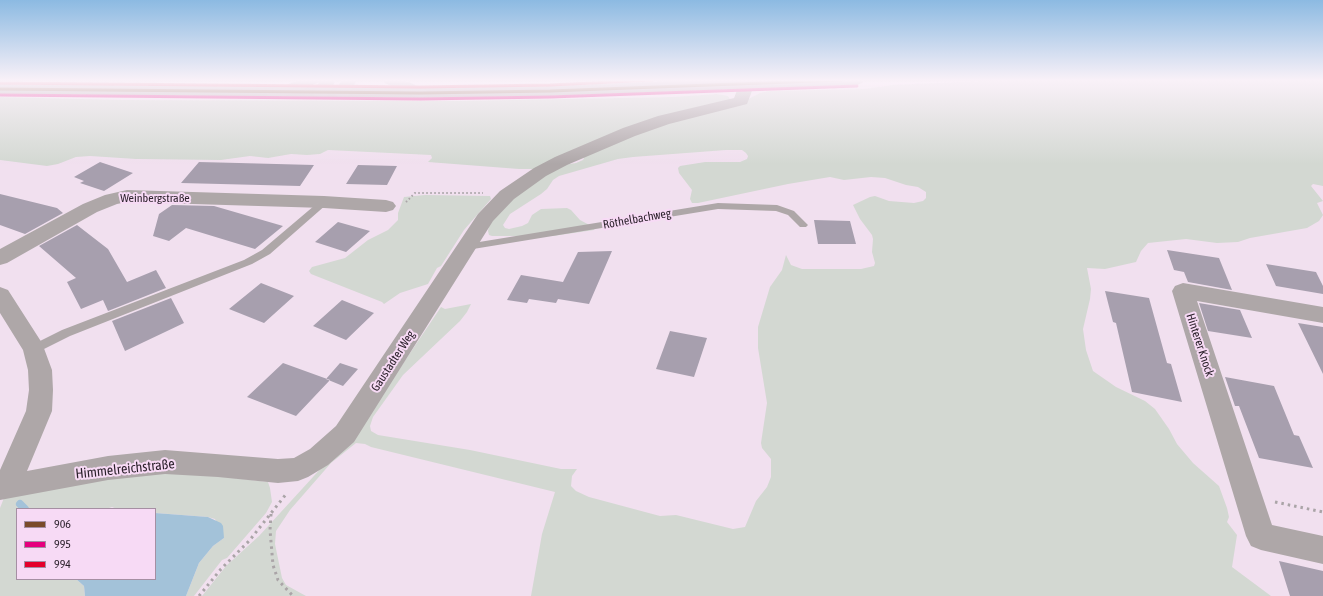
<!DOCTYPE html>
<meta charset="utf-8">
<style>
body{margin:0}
#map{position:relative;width:1323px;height:596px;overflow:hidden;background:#f1e0ef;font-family:"Asap Condensed",sans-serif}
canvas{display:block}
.legend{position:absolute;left:16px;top:508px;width:140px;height:72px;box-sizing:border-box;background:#f7daf5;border:1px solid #a58fa3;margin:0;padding:5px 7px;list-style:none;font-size:12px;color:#291f29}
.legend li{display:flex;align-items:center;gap:8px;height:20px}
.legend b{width:20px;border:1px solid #a58fa3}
</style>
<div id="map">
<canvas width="1323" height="596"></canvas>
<ul class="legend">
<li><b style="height:5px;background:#7a4b2a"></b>906</li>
<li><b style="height:5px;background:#e5007d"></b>995</li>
<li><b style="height:5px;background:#e4002b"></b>994</li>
</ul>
</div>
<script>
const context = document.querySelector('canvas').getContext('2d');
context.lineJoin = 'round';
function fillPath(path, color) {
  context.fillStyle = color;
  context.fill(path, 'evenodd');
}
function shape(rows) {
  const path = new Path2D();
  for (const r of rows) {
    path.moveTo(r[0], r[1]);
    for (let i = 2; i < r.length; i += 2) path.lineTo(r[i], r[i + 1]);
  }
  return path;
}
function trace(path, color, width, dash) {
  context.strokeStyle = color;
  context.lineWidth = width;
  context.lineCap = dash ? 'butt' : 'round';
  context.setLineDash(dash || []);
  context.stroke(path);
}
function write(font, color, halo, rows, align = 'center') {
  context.font = font + ' "Asap Condensed",sans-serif';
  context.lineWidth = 4;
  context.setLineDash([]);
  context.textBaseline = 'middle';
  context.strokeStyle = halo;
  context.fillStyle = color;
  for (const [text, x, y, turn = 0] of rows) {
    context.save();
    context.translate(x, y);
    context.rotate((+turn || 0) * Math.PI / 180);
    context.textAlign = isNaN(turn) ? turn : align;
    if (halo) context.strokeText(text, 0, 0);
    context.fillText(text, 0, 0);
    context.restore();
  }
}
const green = shape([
 [1003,80,1323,80,1323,186,1313,184,1311,186,1323,201,1317,203,1323,215,1319,221,1307,228,1250,238,1238,242,1217,243,1186,239,1148,243,1141,251,1136,262,1105,269,1087,268,1091,289,1090,299,1083,329,1086,350,1093,371,1116,387,1145,401,1155,409,1169,429,1177,444,1193,463,1219,486,1227,508,1229,517,1227,522,1237,535,1232,567,1271,596,531,596,542,534,555,492,371,447,365,444,356,443,331,463,290,510,276,531,275,544,282,578,286,585,306,596,202,596,226,566,259,536,345,442,402,365,441,307,445,309,471,304,467,312,460,321,403,375,373,417,370,426,371,431,378,435,470,450,561,469,577,469,572,476,571,486,576,491,589,497,660,516,676,515,733,529,745,527,756,501,767,487,771,477,771,459,762,448,761,443,767,403,758,348,758,327,770,287,782,270,786,255,791,265,802,269,861,269,874,266,875,263,872,252,873,239,872,235,860,219,853,205,870,197,875,196,889,201,914,203,923,201,926,198,926,192,918,187,906,185,885,178,871,177,844,180,830,177,788,184,698,203,692,203,690,199,692,190,679,173,678,168,680,166,705,162,740,162,747,159,748,156,746,153,742,150,726,150,633,157,618,159,559,176,553,180,547,189,541,194,510,214,503,225,505,228,509,229,522,226,528,223,532,215,541,209,567,208,571,210,580,220,595,228,594,230,553,236,492,236,489,235,488,231,489,226,493,220,521,190,563,165,576,163,583,160,591,143,570,151,536,169,519,169,428,162,432,158,431,155,328,150,320,154,307,155,291,154,268,158,250,156,221,160,136,159,90,156,76,157,58,164,47,166,0,160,0,97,125,100,456,101,672,97,717,94,728,96,731,100,746,100,760,93,769,91,864,89,893,85],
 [425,195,490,196,491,199,464,230,441,266,437,268,428,284,400,293,384,304,382,302,311,274,309,271,312,267,345,258,368,240,388,230,398,220,398,213,404,197],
 [169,470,268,482,270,488,272,502,266,513,227,558,222,560,194,596,186,596,199,563,213,546,224,538,215,519,208,517,155,513,155,509,117,509,112,507,106,509,17,509,17,579,76,579,84,586,85,596,0,596,0,508,4,498,107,475]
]);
const water = shape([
 [155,513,208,517,221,523,223,526,224,538,213,546,199,563,186,596,85,596,84,586,76,579,155,579]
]);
const stream = shape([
 [20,504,25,509]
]);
const building = shape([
 [100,162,133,173,104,191,80,183,84,181,74,177],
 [199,162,239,163,314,165,300,186,181,183],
 [358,165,397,166,387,185,346,184],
 [0,194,57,208,63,213,25,234,0,225],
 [172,205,214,206,283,226,255,249,186,228,169,241,153,236,159,214],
 [814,220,850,221,856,244,818,244],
 [338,222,370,231,346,252,315,242],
 [77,225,108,249,127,282,156,270,166,288,108,311,103,300,81,309,67,282,76,278,39,246],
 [1167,250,1219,258,1232,290,1188,282,1184,272,1174,270],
 [612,251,589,304,558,299,556,303,529,299,527,303,507,300,521,275,563,282,578,252],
 [1266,264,1316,272,1323,286,1323,294,1276,286],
 [261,283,294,296,264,323,229,309],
 [1105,291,1149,298,1167,363,1171,364,1182,402,1132,392,1116,323,1113,322],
 [171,298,184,323,125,351,112,321],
 [342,300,374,313,346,340,313,326],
 [1199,303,1240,310,1252,338,1208,331],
 [1298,323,1323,327,1323,374],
 [670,331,707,338,694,377,656,369],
 [283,363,330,380,296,416,247,397],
 [340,363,358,369,343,386,326,379],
 [1225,377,1274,386,1294,435,1299,436,1313,468,1259,458,1239,406,1235,406],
 [1279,561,1323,571,1323,596,1290,596]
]);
const pathFar1 = shape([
 [406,202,415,193,483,193]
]);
const path = shape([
 [1275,502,1323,512],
 [271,514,270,530,273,565,278,580,293,596],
 [199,596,221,569,249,541,287,493]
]);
const lane = shape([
 [324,199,329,202,327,204,270,254,252,264,70,336,38,352,34,353,30,352,28,349,30,346,62,330,244,260,262,250,321,200,324,199],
 [718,203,777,205,794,211,808,225,806,227,800,227,788,215,776,211,718,209,467,250,462,247,467,244,718,203]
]);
const street = shape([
 [741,80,753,80,755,83,747,104,669,124,635,136,567,165,546,176,514,199,493,221,354,442,328,465,308,477,298,481,278,483,218,477,165,474,108,480,0,500,0,470,26,411,29,390,28,370,23,350,0,313,0,287,8,290,42,343,52,370,53,390,52,411,27,471,108,456,165,450,278,459,294,458,310,449,336,426,478,214,500,191,534,168,555,157,623,128,658,116,734,98,741,80],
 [127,190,324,196,386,200,393,202,396,206,393,210,386,212,324,208,127,202,117,204,97,212,7,263,0,265,0,249,83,204,105,195,127,190],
 [1183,283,1323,307,1323,323,1197,301,1272,525,1323,536,1323,564,1261,550,1251,546,1246,536,1172,291,1175,286,1183,283]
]);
const secondary = shape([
 [690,80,864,80,862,83,857,85,550,96,420,98,0,94,0,84,420,88,550,86,690,80]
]);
const primary = shape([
 [298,80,335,80,331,92,327,96,321,98,315,96,313,93,317,88,319,81,317,83,292,94,274,98,268,96,266,93,268,90,287,85,298,80],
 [342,80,357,80,348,96,342,98,336,96,334,93,342,80],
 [383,80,404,80,426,90,428,93,426,96,420,98,414,96,385,83,383,80]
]);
const bus1 = shape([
 [0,89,420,93,550,91,842,80]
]);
const bus2 = shape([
 [0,95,420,99,550,97,857,86]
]);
const bus3 = shape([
 [0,83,420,87,550,85,652,80]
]);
const streetNames = [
 ["Weinbergstraße",155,198],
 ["Röthelbachweg",637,219,-10],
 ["Hinterer Knock",1200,345,72],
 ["Gaustadter Weg",393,361,-57]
];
const nearStreetnames = [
 ["Himmelreichstraße",125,469,-6]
];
fillPath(green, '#d3d8d2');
fillPath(water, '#a3c2d9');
trace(stream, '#a3c2d9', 8);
fillPath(building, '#a79fae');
trace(pathFar1, '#aaa4a7', 2, [1.5, 2.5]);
trace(path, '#aaa4a7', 3, [2.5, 4]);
fillPath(lane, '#aea7a8');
fillPath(street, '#aea7a8');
fillPath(secondary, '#afa5a8');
fillPath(primary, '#b3a9ad');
trace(bus1, '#7a4b2a', 3);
trace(bus2, '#e5007d', 3);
trace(bus3, '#e4002b', 3);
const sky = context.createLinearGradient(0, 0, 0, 164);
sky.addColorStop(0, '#8cbae2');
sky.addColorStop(0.49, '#f9f1f8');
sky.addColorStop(1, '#f9f1f800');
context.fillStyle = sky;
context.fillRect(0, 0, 1323, 164);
write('12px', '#291f29', '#f7daf5', streetNames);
write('14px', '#291f29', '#f7daf5', nearStreetnames);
</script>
